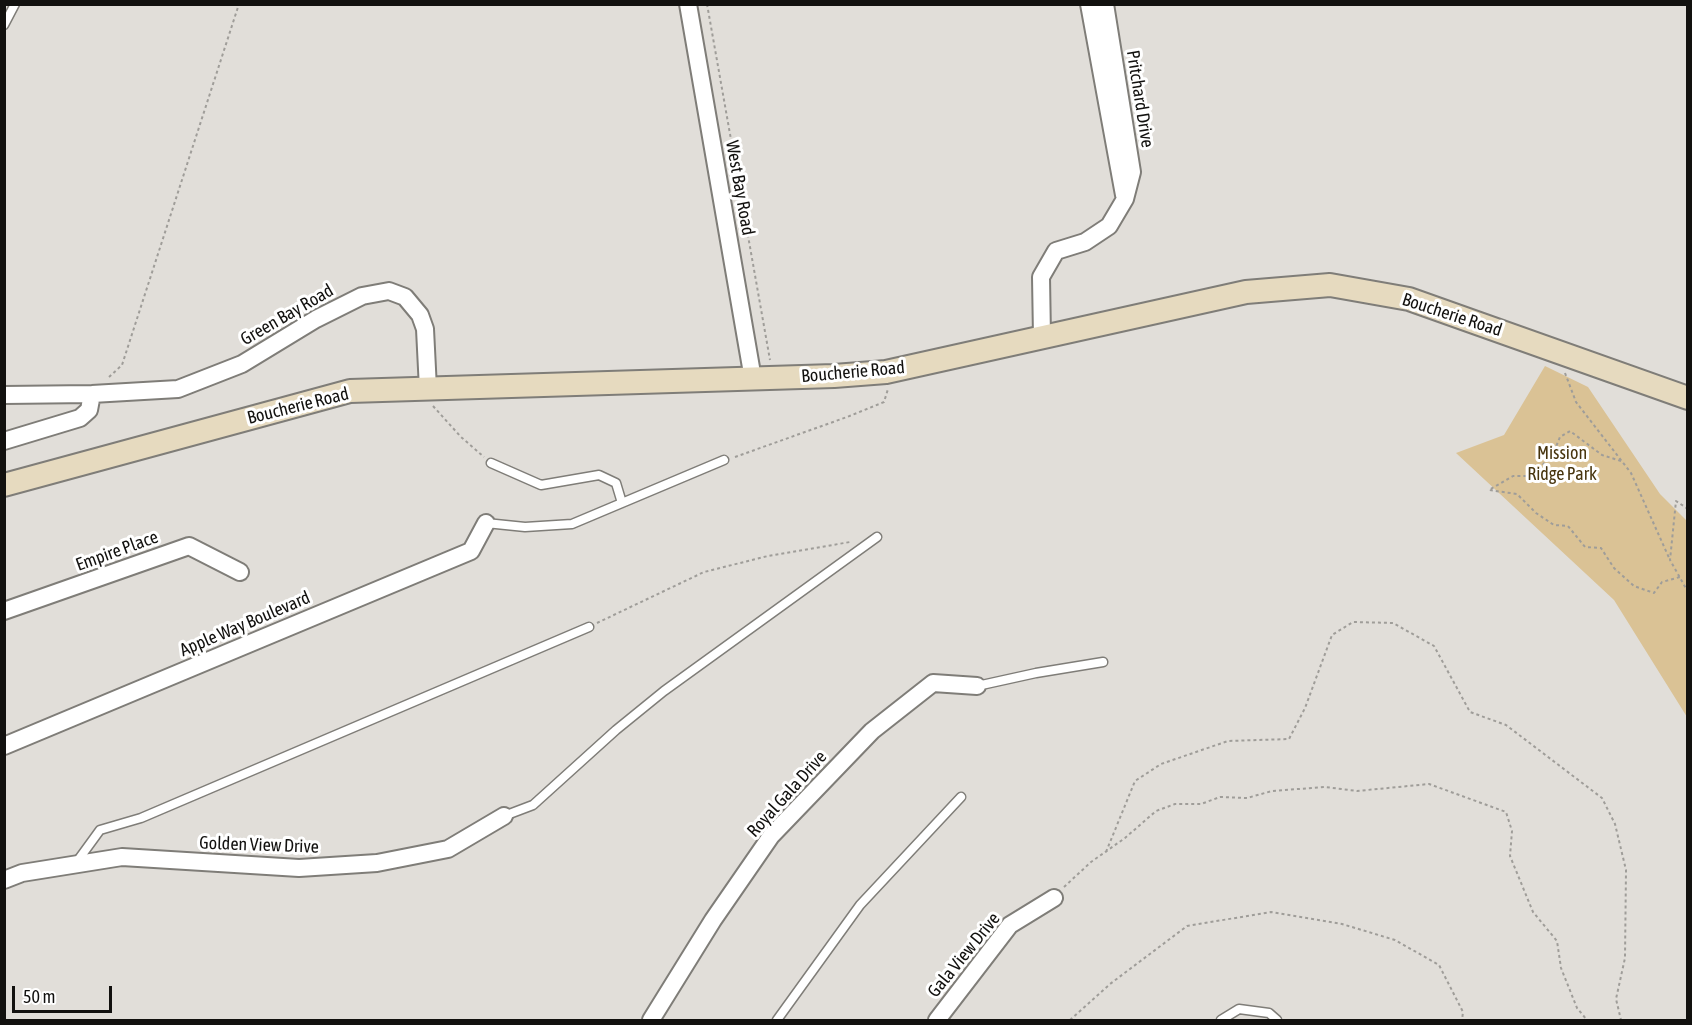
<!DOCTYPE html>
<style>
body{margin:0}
#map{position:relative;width:1692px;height:1025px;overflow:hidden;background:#e1ded9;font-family:"Asap Condensed",sans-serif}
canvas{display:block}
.frame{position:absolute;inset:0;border:6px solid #12110f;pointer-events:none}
.scale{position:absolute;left:12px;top:986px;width:100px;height:27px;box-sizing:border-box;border:3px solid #12110f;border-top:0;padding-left:8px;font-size:18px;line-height:21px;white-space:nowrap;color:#12110f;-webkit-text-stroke:4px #fff;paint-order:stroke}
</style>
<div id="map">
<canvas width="1692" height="1025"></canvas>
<div class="frame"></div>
<div class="scale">50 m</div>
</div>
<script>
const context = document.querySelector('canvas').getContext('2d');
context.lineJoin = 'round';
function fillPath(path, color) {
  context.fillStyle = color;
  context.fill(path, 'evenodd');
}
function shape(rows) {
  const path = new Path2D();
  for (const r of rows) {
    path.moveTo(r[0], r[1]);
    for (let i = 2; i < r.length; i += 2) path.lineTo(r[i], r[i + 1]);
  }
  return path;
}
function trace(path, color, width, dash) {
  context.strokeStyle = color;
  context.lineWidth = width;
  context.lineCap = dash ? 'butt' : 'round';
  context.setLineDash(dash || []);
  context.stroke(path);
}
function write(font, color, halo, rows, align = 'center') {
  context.font = font + ' "Asap Condensed",sans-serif';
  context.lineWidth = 6;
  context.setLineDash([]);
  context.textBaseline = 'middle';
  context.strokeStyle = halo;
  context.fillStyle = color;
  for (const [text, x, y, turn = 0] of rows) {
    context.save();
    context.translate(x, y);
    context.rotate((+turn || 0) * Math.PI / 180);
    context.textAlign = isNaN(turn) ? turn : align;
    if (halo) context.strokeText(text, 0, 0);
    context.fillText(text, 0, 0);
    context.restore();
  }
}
const green = shape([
 [1545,366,1588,387,1660,494,1687,521,1687,717,1614,600,1456,453,1504,435]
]);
const path = shape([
 [707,4,770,360],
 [1565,373,1576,402,1631,473,1670,560],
 [109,377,122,365,239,4],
 [433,406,461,437,484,457],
 [735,457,847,417,884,402,888,389],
 [1621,461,1602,455,1570,431,1560,437,1553,454,1532,476,1513,476,1489,490,1517,494,1536,513,1554,525,1568,526,1585,547,1601,548,1614,568,1634,586,1654,593,1662,582,1680,577],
 [1688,509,1676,501,1670,560,1688,592],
 [597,623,704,572,768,556,850,542],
 [1106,852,1135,781,1161,764,1228,741,1289,739,1305,708,1332,635,1353,622,1393,623,1434,646,1470,712,1506,725,1602,798,1615,824,1626,870,1625,958,1616,999,1621,1020],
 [1064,887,1091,862,1125,838,1156,811,1175,804,1201,804,1220,797,1247,798,1272,791,1325,787,1357,791,1429,784,1506,812,1512,831,1510,856,1533,912,1557,941,1561,968,1577,1008,1587,1020],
 [1070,1020,1110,984,1187,926,1271,912,1342,924,1395,940,1439,965,1463,1012,1462,1020]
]);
const lane = shape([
 [4,25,15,4],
 [491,463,541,485,599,475,616,483,622,503],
 [486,523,525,527,572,524,724,460],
 [977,686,1036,673,1103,662],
 [504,816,533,805,616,730,664,691,877,537],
 [76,863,100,830,141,818,589,627],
 [777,1020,860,905,961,797],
 [1221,1020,1239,1009,1269,1013,1277,1020]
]);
const street = shape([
 [688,4,753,379],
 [1089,4,1124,195],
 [1042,337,1041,277,1056,251,1085,242,1109,226,1125,199,1132,172,1105,4],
 [4,395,92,394,178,389,242,364,316,319,362,296,389,291,405,297,420,315,425,329,428,389],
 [4,441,80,418,89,410,92,394],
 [4,611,189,546,240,572],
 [4,746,471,551,486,523],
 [4,880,22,873,122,857,299,868,377,863,448,849,504,816],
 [651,1020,713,920,771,836,872,731,933,683,977,686],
 [937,1020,1010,925,1054,898]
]);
const secondary = shape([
 [4,485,350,391,834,376,886,372,1246,292,1330,285,1409,299,1688,398]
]);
const streetNames = [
 ["Pritchard Drive",1140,99,81],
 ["West Bay Road",740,188,80],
 ["Green Bay Road",287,315,-30],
 ["Boucherie Road",1452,315,18],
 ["Boucherie Road",853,372,-5],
 ["Boucherie Road",298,406,-14],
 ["Empire Place",117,551,-20],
 ["Apple Way Boulevard",245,624,-23],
 ["Royal Gala Drive",787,794,-48],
 ["Golden View Drive",259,845,2],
 ["Gala View Drive",964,955,-51]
];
const parkNames = [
 ["Mission",1562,453],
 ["Ridge Park",1562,474]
];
fillPath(green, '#dac295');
trace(lane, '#7f7d78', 11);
trace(street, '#7f7d78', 20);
trace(secondary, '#7f7d78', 26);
trace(path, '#9f9d99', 2, [3, 3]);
trace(lane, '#fff', 8);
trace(street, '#fff', 16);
trace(secondary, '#e6dabf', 22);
write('18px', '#12110f', '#fff', streetNames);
write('18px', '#47340d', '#fff', parkNames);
</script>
